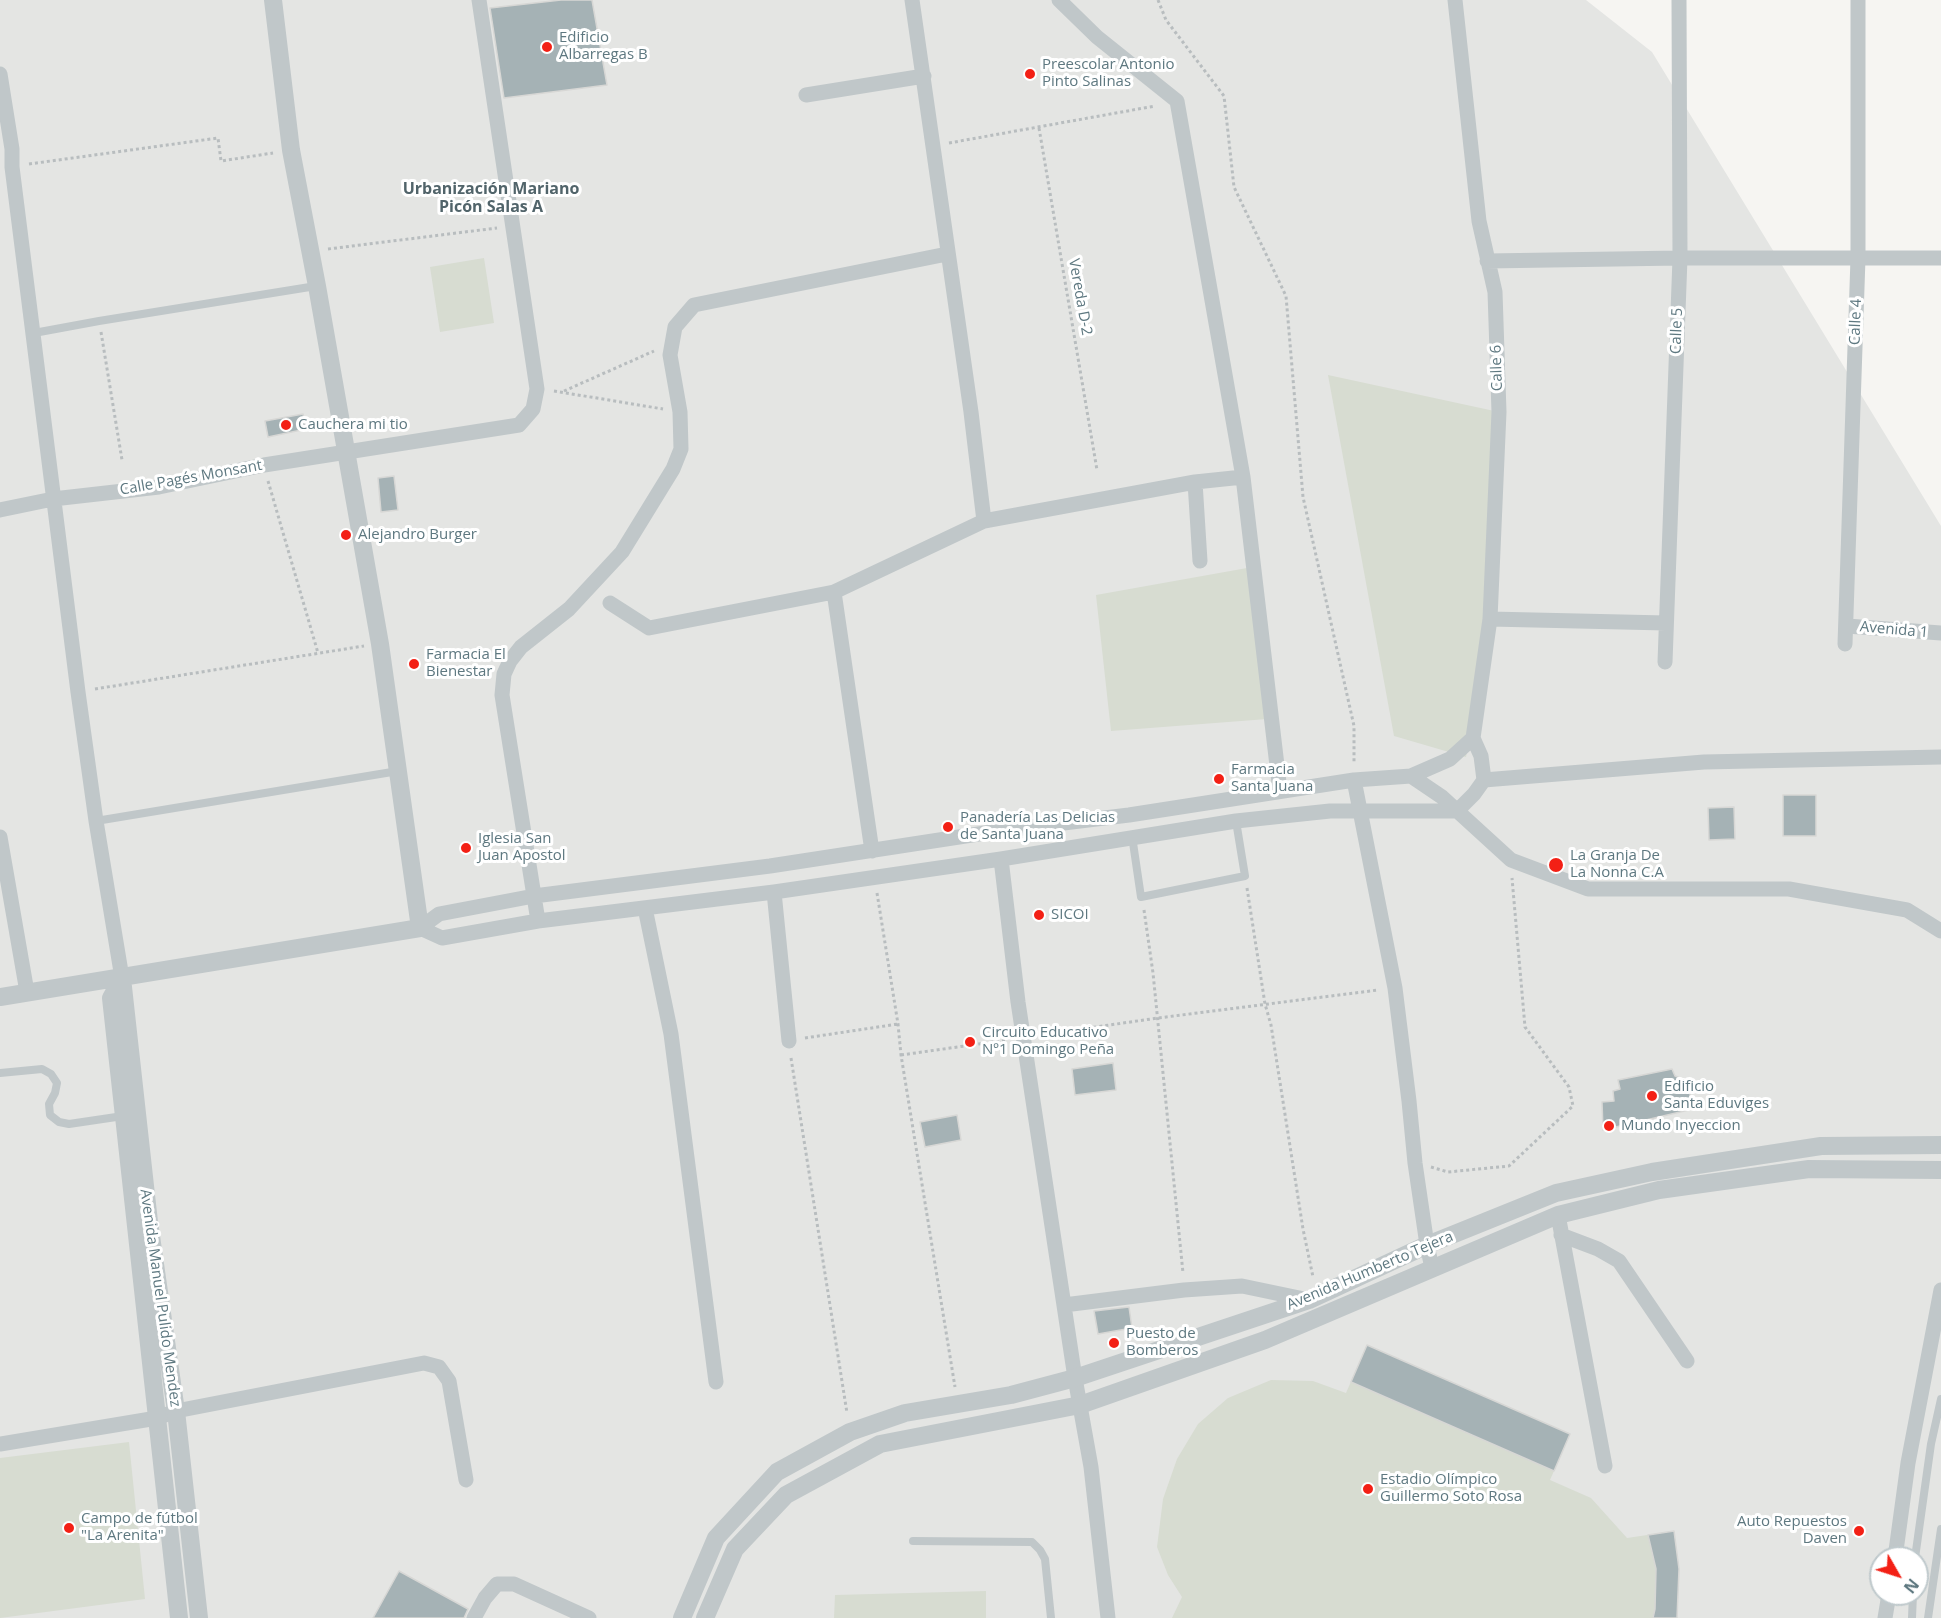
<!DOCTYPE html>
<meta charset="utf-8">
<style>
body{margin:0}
#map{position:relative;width:1941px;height:1618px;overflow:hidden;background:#f6f5f2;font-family:"Open Sans",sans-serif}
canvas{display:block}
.north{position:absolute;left:1869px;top:1546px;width:60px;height:60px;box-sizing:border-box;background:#fff;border:2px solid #bfc9cc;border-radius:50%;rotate:129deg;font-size:16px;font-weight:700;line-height:24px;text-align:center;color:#5e7880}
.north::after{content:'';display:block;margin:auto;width:21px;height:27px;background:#f32015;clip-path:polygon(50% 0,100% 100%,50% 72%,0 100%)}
</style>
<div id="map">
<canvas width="1941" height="1618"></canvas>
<div class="north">N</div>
</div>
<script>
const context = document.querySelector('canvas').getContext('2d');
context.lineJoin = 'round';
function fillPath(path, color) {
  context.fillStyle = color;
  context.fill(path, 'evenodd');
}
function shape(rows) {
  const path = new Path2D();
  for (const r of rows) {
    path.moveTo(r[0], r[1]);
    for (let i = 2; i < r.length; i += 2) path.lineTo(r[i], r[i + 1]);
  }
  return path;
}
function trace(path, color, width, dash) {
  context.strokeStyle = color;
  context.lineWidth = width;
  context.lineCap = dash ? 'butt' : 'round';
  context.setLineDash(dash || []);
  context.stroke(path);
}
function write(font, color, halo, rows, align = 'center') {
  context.font = font + ' "Open Sans",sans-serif';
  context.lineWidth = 6;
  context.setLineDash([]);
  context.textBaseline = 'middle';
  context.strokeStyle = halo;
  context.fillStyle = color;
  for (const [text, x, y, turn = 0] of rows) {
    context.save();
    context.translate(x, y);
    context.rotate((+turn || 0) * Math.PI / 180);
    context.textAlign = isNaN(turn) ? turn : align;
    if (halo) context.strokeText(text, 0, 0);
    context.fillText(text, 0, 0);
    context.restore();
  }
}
const built = shape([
 [0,0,1586,0,1652,52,1941,526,1941,1618,0,1618],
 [1881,1558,1917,1558,1917,1594,1881,1594]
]);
const green = shape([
 [484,258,494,323,440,332,430,267],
 [1328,375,1499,412,1496,610,1466,757,1394,736],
 [1247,568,1267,719,1111,731,1096,595],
 [1367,1345,1570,1434,1550,1480,1591,1498,1627,1538,1674,1531,1679,1569,1676,1618,1172,1618,1182,1597,1168,1575,1157,1547,1163,1499,1177,1459,1198,1424,1228,1398,1271,1380,1313,1381,1346,1393],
 [129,1442,145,1599,0,1618,0,1458],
 [986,1591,986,1618,834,1618,835,1595]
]);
const building = shape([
 [561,0,592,0,607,85,504,98,490,8,561,0],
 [303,414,306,429,268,437,265,421,303,414],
 [394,476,398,510,381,512,378,478,394,476],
 [1783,795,1816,795,1816,836,1783,836,1783,795],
 [1734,807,1735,839,1709,840,1708,808,1734,807],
 [1113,1063,1116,1090,1075,1095,1072,1069,1113,1063],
 [1672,1069,1675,1076,1678,1077,1679,1085,1688,1084,1693,1109,1603,1130,1602,1102,1614,1101,1613,1091,1620,1089,1618,1080,1672,1069],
 [957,1115,961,1140,925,1147,920,1122,957,1115],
 [1129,1307,1132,1328,1098,1334,1094,1311,1129,1307],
 [1367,1345,1570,1434,1554,1471,1351,1382,1367,1345],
 [1674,1531,1679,1569,1677,1618,1653,1618,1655,1609,1656,1569,1648,1535,1674,1531],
 [399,1571,468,1609,464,1618,373,1618,399,1571]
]);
const path = shape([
 [1158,0,1166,20,1224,96,1234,187,1286,296,1303,497,1354,726,1354,763],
 [1039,128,1097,470],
 [949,143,1155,106],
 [29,164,218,138,221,161,273,153],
 [328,249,497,228],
 [101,332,122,460],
 [554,391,663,409],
 [564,391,654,351],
 [268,481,318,653],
 [95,689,364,646],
 [1247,888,1265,1004,1271,1025,1303,1229,1313,1277],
 [877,893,898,1024,901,1055,955,1387],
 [1144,910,1153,973,1183,1273],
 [1040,1035,1158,1018,1378,990],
 [805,1038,898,1024],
 [901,1055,1007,1040],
 [791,1058,847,1413],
 [1431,1167,1448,1172,1509,1166,1573,1106,1569,1087,1525,1027,1512,878]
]);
const service = shape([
 [34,333,99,321,316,286],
 [96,821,398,771],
 [1132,836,1141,897,1245,876,1236,821],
 [0,1073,42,1069,51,1074,57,1083,55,1093,49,1104,50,1115,59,1122,69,1124,123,1116],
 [913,1541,1032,1542,1040,1550,1045,1559,1051,1618],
 [1915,1558,1931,1444,1941,1399],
 [1912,1618,1913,1594],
 [1928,1618,1941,1529]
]);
const minor = shape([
 [912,0,971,412,984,521],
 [1059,0,1097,37,1177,101,1243,477,1280,791],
 [1455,0,1479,221,1495,292,1499,412,1490,619,1473,738],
 [0,74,12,149,12,167,78,692,96,821,122,978],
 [806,95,924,76],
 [1487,261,1680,258,1941,258],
 [1195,482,1200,561],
 [0,510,53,499,159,487,264,465,519,425,533,409,537,389,479,0],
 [834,592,872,851],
 [610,603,649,628,834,592,984,521,1195,482,1243,477],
 [1490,619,1666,623],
 [1847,626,1941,633],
 [1845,644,1858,258,1858,0],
 [1665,662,1680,258,1679,0],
 [1411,776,1442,797,1511,860,1588,889,1789,889,1907,910,1941,931],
 [1354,780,1395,988,1409,1101,1415,1163,1427,1245,1432,1268],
 [1484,780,1704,762,1941,757],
 [0,837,27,992],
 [1001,859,1018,1002,1075,1378,1091,1467,1108,1618],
 [774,892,789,1041],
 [645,908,671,1034,716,1382],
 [538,921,502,695,504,674,510,661,521,647,569,609,622,552,673,469,681,449,680,412,670,355,675,327,694,305,947,254],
 [420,928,442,938,538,921,774,892,1001,859,1236,821,1330,811,1457,811,1474,794,1484,780,1481,756,1473,738],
 [420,928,439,914,534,896,770,866,998,831,1129,815,1354,780,1411,776,1450,759,1473,738],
 [1558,1215,1605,1466],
 [1561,1235,1598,1249,1619,1261,1687,1361],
 [1064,1305,1184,1290,1242,1286,1309,1300],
 [0,1444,157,1418,176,1411,424,1363,439,1367,449,1381,466,1480],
 [1895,1558,1908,1463,1941,1290],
 [474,1618,485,1598,497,1584,514,1584,589,1618],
 [1885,1618,1889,1594]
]);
const tertiary = shape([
 [122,978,111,998,179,1618],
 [122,978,149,1222,176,1411,199,1618],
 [0,997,420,928,380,644,317,286,291,150,273,0],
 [682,1618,716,1538,777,1472,850,1432,905,1413,1011,1395,1075,1378,1309,1300,1427,1245,1556,1193,1652,1172,1821,1146,1941,1145],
 [705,1618,735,1549,786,1495,880,1444,1080,1405,1265,1340,1558,1215,1659,1190,1809,1169,1941,1170]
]);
const markers = [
 [547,47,6,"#f32015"],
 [1030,74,6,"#f32015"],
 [286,425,6,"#f32015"],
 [346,535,6,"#f32015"],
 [414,664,6,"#f32015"],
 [1219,779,6,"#f32015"],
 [948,827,6,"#f32015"],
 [466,848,6,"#f32015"],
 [1556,865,8,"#f32015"],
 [1039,915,6,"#f32015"],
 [970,1042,6,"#f32015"],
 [1652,1096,6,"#f32015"],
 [1609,1126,6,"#f32015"],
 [1114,1343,6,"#f32015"],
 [1368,1489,6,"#f32015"],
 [69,1528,6,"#f32015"],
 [1859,1531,6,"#f32015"]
];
const poiNames = [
 ["Edificio",559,38],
 ["Albarregas B",559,55],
 ["Preescolar Antonio",1042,65],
 ["Pinto Salinas",1042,82],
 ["Cauchera mi tio",298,425],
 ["Alejandro Burger",358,535],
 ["Farmacia El",426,655],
 ["Bienestar",426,672],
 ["Farmacia",1231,770],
 ["Santa Juana",1231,787],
 ["Panadería Las Delicias",960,818],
 ["de Santa Juana",960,835],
 ["Iglesia San",478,839],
 ["Juan Apostol",478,856],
 ["La Granja De",1570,856],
 ["La Nonna C.A",1570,873],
 ["SICOI",1051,915],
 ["Circuito Educativo",982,1033],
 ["Nº1 Domingo Peña",982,1050],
 ["Edificio",1664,1087],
 ["Santa Eduviges",1664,1104],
 ["Mundo Inyeccion",1621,1126],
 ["Puesto de",1126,1334],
 ["Bomberos",1126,1351],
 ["Estadio Olímpico",1380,1480],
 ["Guillermo Soto Rosa",1380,1497],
 ["Campo de fútbol",81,1519],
 ["\"La Arenita\"",81,1536],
 ["Auto Repuestos",1847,1522,"right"],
 ["Daven",1847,1539,"right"]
];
const streetNames = [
 ["Vereda D-2",1080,297,80],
 ["Calle 4",1856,322,-88],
 ["Calle 5",1677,331,-88],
 ["Calle 6",1497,368,-92],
 ["Calle Pagés Monsant",191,478,-10],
 ["Avenida 1",1894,630,5],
 ["Avenida Humberto Tejera",1370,1271,-23],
 ["Avenida Manuel Pulido Mendez",160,1298,82]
];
const neighbourhoodNames = [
 ["Urbanización Mariano",491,189],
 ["Picón Salas A",491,207]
];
fillPath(built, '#e4e5e3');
fillPath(green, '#d7dcd1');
fillPath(building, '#a5b2b5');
trace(building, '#d7d7d5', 1.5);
trace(path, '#b8bdbf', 3, [3, 3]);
trace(service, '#c0c7c9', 8);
trace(minor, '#c0c7c9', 15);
trace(tertiary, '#c0c7c9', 18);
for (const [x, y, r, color] of markers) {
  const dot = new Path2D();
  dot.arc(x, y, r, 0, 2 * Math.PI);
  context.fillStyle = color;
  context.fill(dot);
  trace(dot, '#fff', 2);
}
write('15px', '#5e7880', '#fff', poiNames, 'left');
write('15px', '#5e7880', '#fff', streetNames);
write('bold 16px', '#51646a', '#fff', neighbourhoodNames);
</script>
